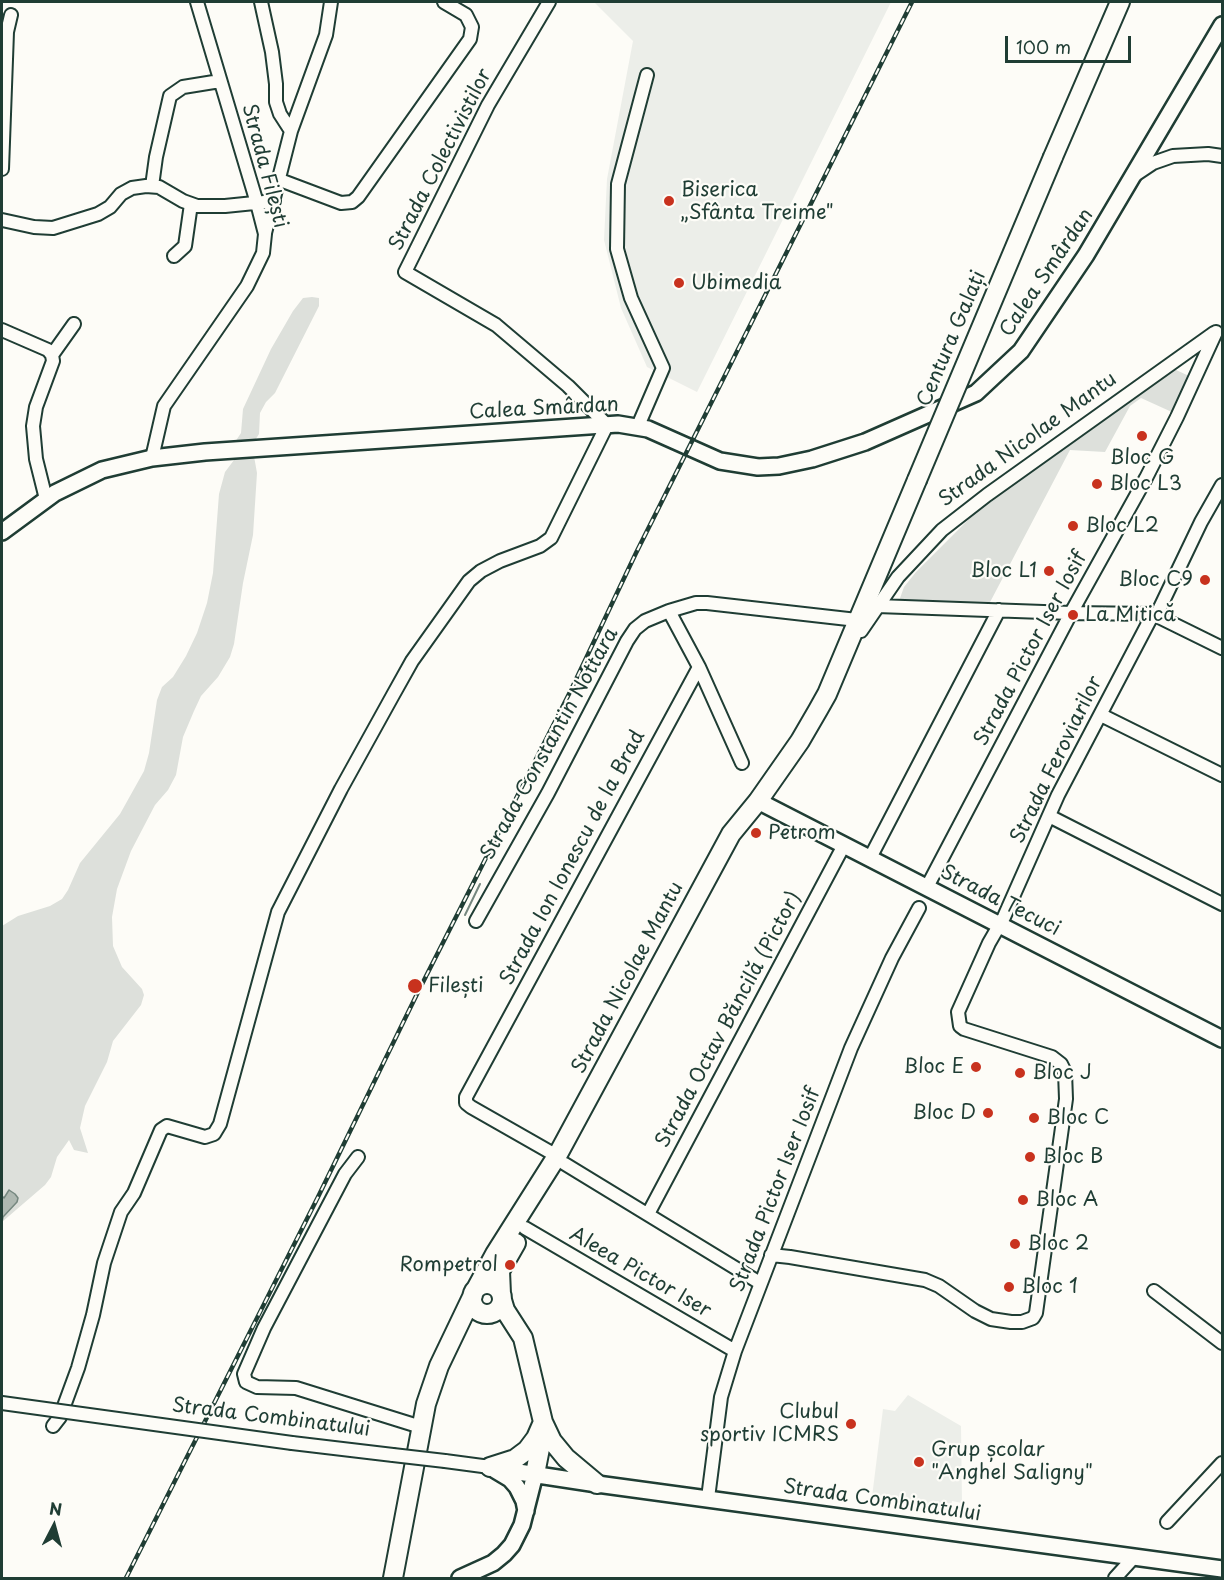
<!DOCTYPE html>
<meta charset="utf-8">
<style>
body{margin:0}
#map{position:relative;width:1224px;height:1580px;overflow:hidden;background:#fdfcf7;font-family:"Playpen Sans",sans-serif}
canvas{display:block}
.frame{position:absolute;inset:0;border:3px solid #1f3d34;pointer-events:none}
.north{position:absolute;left:24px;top:1496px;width:60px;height:60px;-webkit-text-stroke:4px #fdfcf7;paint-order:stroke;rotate:6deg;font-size:16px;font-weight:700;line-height:24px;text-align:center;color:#1f3d34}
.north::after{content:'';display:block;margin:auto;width:21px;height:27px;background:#1f3d34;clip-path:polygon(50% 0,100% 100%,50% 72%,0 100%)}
.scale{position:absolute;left:1005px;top:36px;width:126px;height:27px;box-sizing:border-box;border:3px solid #1f3d34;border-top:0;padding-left:8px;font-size:18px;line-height:21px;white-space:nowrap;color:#1f3d34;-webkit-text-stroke:4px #fdfcf7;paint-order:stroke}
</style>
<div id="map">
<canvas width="1224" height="1580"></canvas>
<div class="frame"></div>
<div class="north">N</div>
<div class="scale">100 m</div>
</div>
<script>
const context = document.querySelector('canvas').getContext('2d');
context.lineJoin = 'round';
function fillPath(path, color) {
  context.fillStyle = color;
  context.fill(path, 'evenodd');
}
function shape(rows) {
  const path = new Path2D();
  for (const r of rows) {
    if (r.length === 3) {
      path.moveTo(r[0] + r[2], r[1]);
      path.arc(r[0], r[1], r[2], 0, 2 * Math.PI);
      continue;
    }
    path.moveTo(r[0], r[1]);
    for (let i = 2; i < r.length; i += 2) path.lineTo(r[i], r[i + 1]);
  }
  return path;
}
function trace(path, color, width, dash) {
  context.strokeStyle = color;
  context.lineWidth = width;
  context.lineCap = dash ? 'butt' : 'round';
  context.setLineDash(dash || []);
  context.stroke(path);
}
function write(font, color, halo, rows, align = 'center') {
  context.font = font + ' "Playpen Sans",sans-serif';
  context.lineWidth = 4.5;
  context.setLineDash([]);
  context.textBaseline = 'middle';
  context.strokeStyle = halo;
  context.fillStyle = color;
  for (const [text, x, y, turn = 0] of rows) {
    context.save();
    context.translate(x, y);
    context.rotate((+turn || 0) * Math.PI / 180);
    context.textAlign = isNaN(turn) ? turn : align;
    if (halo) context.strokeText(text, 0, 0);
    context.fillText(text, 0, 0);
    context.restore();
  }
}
const built = shape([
 [594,2,891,2,697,392,647,367,621,308,604,240,607,179,633,41],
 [908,1395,961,1426,962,1503,952,1501,951,1507,872,1497,883,1409,895,1411]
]);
const green = shape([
 [312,297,319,298,319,306,275,393,266,402,260,413,259,434,252,445,257,473,253,535,243,583,234,644,230,657,218,677,201,696,194,711,183,737,176,775,168,790,155,805,131,851,117,889,112,917,113,946,122,967,142,989,144,995,141,1005,113,1041,107,1062,85,1106,80,1128,88,1153,74,1150,69,1140,57,1157,51,1177,45,1185,2,1222,2,926,18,916,50,906,62,899,68,890,80,863,120,814,144,771,149,753,157,700,162,687,173,677,186,656,197,633,207,603,213,573,219,494,225,472,234,460,233,445,241,433,243,409,271,349,293,311,303,298],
 [1174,369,1189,376,1174,413,1141,398,1130,406,1105,452,1070,450,988,606,899,601,904,587,916,572,976,512,1067,443]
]);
const water = shape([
 [9,1190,15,1194,18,1198,17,1202,3,1217,2,1222,2,1196,4,1198,9,1190]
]);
const stream = shape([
 [465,915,480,884]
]);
const minor = shape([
 [261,2,272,52,276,84,276,102,280,114,291,131],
 [2,169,7,32,11,15],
 [1135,175,1153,163,1173,156,1208,154,1222,156],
 [280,180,341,203,352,202,358,197,470,39,472,27,466,15,444,2],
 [152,186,156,157,170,96,183,87,220,81],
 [2,220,34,227,53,228,98,214,110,207,121,194,132,188,146,186,159,187,183,201,197,206,225,206,274,201],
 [265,233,291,131,326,35,331,2],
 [174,256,185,246,191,204],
 [2,330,48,350,52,355,53,361,36,407,33,426,36,459,46,499],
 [52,355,74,324],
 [638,426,663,368,631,298,617,249,618,184,647,75],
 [152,458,164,406,247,286,263,253,265,234,257,203,197,2],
 [877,606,1071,613,1153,614,1222,648],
 [669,611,699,667,742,763],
 [1157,614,1201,522,1222,485],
 [861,631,898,577,942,530,987,495,1214,333],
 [1101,715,1222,775],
 [1049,816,1222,904],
 [870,858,999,610],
 [927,887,1071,613,1146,478,1177,417,1216,332],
 [476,921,548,793,627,641,635,629,645,621,669,611,696,603,707,603,857,620],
 [557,1156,471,1107,466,1103,466,1097,699,667],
 [358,1157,345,1174,264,1328,244,1374,246,1382,257,1387,296,1388,421,1427],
 [565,1164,760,1283],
 [648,1214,844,845],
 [525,1228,735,1351],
 [771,1255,790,1257,925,1280,939,1286,975,1311,991,1319,1011,1322,1022,1322,1033,1318,1036,1313,1066,1099,1065,1072,1061,1064,1052,1057,964,1029,960,1026,958,1012,989,943,1004,917,1058,795,1153,614],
 [1154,1291,1222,1343],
 [53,1426,60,1417,78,1368,93,1315,104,1263,121,1212,134,1193,161,1130,167,1126,205,1137,214,1134,220,1124,278,912,341,789,393,695,412,661,469,581,481,571,500,561,540,546,551,538,607,425,568,386,496,325,405,272,488,105,549,2],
 [292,1443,393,1455],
 [445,1461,490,1467],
 [708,1498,721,1397,735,1351,851,1048,892,958,919,908],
 [1167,1522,1222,1463],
 [1115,1578,1135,1556]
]);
const major = shape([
 [2,532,55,493,102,470,152,458,205,452,618,424,648,429,720,461,758,467,779,466,812,459,865,442,976,393,1021,351,1086,255,1222,25],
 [758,801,1222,1039],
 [492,1468,597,1484,1222,1569],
 [495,1470,510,1479,517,1487,524,1501,526,1511],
 [460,1578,493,1563,504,1554,512,1545,522,1525,535,1474]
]);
const highway = shape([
 [1053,157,1120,2],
 [487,1299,15],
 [476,1289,495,1254,557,1156,731,834,758,801,800,741,818,710,827,694,917,480],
 [501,1294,500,1271,516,1243],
 [502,1300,505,1310,523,1338,543,1422,552,1441,566,1458,597,1484],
 [490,1467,515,1459,527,1450,536,1438,543,1422],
 [535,1474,543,1433],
 [393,1578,426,1404,439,1366,473,1295]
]);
const rail = shape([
 [126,1578,318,1197,418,992,570,692,636,553,912,2]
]);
const minorBridge = shape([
 [2,1403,292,1443],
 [393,1455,445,1461]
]);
const highwayBridge = shape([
 [917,480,1053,157]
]);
const markers = [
 [669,201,6,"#c8321e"],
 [679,283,6,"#c8321e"],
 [1142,436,6,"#c8321e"],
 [1097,484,6,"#c8321e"],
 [1073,526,6,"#c8321e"],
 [1049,571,6,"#c8321e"],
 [1205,580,6,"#c8321e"],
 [1073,615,6,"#c8321e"],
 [756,833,6,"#c8321e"],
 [415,986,8,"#c8321e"],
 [976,1067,6,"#c8321e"],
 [1020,1073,6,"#c8321e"],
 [988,1113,6,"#c8321e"],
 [1034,1118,6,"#c8321e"],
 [1030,1157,6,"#c8321e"],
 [1023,1200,6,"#c8321e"],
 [1015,1244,6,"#c8321e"],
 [510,1265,6,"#c8321e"],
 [1009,1287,6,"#c8321e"],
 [851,1424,6,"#c8321e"],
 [919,1462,6,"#c8321e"]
];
const streetNames = [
 ["Strada Colectivistilor",441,160,-63],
 ["Strada Filești",264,166,75],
 ["Calea Smârdan",1047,273,-56],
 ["Centura Galați",952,339,-67],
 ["Calea Smârdan",544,409,-3],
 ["Strada Nicolae Mantu",1028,440,-36],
 ["Strada Pictor Iser Iosif",1031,649,-62],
 ["Strada Constantin Nottara",550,744,-61],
 ["Strada Feroviarilor",1057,760,-64],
 ["Strada Ion Ionescu de la Brad",573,858,-62],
 ["Strada Tecuci",1000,901,27],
 ["Strada Nicolae Mantu",628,978,-62],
 ["Strada Octav Băncilă (Pictor)",729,1020,-62],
 ["Strada Pictor Iser Iosif",776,1190,-69],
 ["Aleea Pictor Iser",640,1273,30],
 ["Strada Combinatului",271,1418,7],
 ["Strada Combinatului",882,1501,8]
];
const poiNames = [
 ["Biserica",681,190],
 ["„Sfânta Treime\"",681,213],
 ["Ubimedia",691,283],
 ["Bloc G",1142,458,"center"],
 ["Bloc L3",1109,484],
 ["Bloc L2",1085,526],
 ["Bloc L1",1037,571,"right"],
 ["Bloc C9",1193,580,"right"],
 ["La Mitică",1085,615],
 ["Petrom",768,833],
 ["Filești",428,986],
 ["Bloc E",964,1067,"right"],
 ["Bloc J",1032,1073],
 ["Bloc D",976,1113,"right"],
 ["Bloc C",1046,1118],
 ["Bloc B",1042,1157],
 ["Bloc A",1035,1200],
 ["Bloc 2",1027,1244],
 ["Rompetrol",498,1265,"right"],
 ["Bloc 1",1021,1287],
 ["Clubul",839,1412,"right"],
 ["sportiv ICMRS",839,1435,"right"],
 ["Grup școlar",931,1450],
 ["\"Anghel Saligny\"",931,1473]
];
fillPath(built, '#eceee9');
fillPath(green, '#dde0db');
fillPath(water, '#aeb8b1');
trace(water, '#75877f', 1.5);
trace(stream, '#75877f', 2);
trace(minor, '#1f3d34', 16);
trace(major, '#1f3d34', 20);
trace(highway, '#1f3d34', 22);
trace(minor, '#fdfcf7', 12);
trace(major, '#fdfcf7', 15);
trace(highway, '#fdfcf7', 18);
trace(rail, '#1f3d34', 4.5);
trace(rail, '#fdfcf7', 2, [7]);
trace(minorBridge, '#1f3d34', 16, []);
trace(highwayBridge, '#1f3d34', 22, []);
trace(minorBridge, '#fdfcf7', 12);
trace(highwayBridge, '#fdfcf7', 18);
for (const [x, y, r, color] of markers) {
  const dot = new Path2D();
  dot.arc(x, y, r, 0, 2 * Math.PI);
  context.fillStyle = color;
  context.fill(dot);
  trace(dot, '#fdfcf7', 2);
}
write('20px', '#1f3d34', '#fdfcf7', streetNames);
write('20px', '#1f3d34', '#fdfcf7', poiNames, 'left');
</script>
